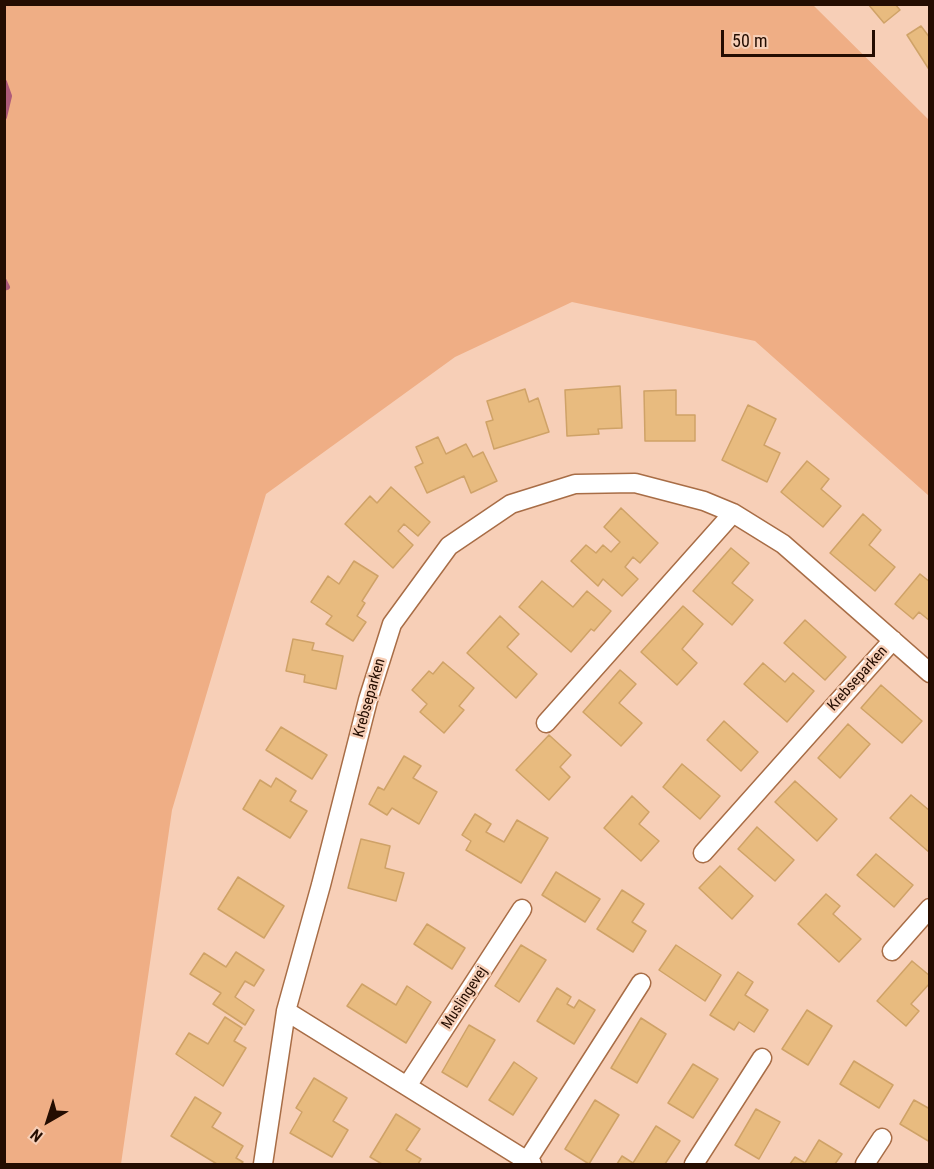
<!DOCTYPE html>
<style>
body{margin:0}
#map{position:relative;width:934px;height:1169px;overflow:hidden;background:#f7cfb7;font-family:"Roboto Condensed",sans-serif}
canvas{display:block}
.frame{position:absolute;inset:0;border:6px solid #240d01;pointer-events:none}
.north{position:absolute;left:18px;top:1091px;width:60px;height:60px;-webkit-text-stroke:4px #f7cfb7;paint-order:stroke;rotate:219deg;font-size:16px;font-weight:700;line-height:24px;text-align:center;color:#240d01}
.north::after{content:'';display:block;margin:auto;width:21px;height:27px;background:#240d01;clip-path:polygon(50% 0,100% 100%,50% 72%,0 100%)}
.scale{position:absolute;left:721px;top:30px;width:154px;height:27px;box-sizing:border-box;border:3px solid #240d01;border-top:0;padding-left:8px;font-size:18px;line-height:21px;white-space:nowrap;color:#240d01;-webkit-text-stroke:4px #f7cfb7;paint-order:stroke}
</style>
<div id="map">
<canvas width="934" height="1169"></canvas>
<div class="frame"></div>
<div class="north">N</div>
<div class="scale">50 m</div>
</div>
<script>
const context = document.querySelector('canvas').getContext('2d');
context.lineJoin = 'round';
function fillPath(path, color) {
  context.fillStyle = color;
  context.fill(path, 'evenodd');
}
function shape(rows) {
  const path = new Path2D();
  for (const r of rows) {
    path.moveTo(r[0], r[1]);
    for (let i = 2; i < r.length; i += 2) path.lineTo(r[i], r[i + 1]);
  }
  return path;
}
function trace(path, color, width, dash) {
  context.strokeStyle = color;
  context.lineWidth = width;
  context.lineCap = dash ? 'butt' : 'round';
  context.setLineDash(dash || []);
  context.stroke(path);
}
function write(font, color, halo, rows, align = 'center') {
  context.font = font + ' "Roboto Condensed",sans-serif';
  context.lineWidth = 5;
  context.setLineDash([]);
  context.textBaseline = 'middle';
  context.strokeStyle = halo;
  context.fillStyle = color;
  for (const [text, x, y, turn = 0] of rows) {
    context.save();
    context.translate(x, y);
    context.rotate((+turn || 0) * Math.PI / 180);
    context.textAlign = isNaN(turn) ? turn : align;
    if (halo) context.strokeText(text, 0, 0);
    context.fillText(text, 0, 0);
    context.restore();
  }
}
const green = shape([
 [5,4,813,5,929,120,929,496,755,341,572,302,455,357,266,494,172,810,121,1164,5,1164]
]);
const stream = shape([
 [4,82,9,96,4,117],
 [4,281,7,287,4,288]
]);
const building = shape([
 [868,4,895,4,900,10,884,23,868,4],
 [921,26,930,38,930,71,907,35,921,26],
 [620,386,622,428,598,429,599,434,567,436,565,390,620,386],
 [525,389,529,402,538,398,549,432,494,449,486,422,493,420,487,401,525,389],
 [676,390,676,415,695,415,695,441,645,441,644,391,676,390],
 [748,405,776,419,764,445,780,453,767,482,722,460,748,405],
 [438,437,446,454,466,444,473,457,483,452,497,481,471,493,464,476,427,493,415,467,423,463,416,447,438,437],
 [807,461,829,479,821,489,841,506,823,527,781,492,807,461],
 [391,487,430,522,418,536,404,524,398,531,413,545,393,568,345,524,370,496,377,503,391,487],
 [621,508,658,543,640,563,633,557,625,567,638,579,622,596,603,579,598,586,571,561,586,545,596,553,603,545,611,552,620,542,604,527,621,508],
 [863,514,881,530,869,545,895,567,875,591,830,553,863,514],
 [731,548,749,563,732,583,753,600,732,625,693,591,731,548],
 [354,561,378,576,362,601,365,603,357,616,366,622,353,641,326,624,332,616,311,602,328,576,339,584,354,561],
 [920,574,930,582,930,621,919,612,913,619,895,604,920,574],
 [542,581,573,607,587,591,611,611,594,631,591,629,571,652,519,607,542,581],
 [683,606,703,624,682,649,697,663,677,685,641,652,683,606],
 [500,616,519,634,507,647,537,674,516,698,467,653,500,616],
 [805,620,846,657,825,680,784,643,805,620],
 [293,639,314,643,312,650,343,656,336,689,304,682,305,675,286,671,293,639],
 [443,662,474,688,459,706,464,710,444,733,420,712,427,704,412,690,429,671,433,674,443,662],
 [763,663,785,682,793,673,814,691,787,722,744,684,763,663],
 [620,670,636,684,619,703,642,723,621,746,583,712,620,670],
 [881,685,922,721,902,743,861,708,881,685],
 [724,721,758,752,741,771,707,740,724,721],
 [848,724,870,744,840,778,818,758,848,724],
 [281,727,327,755,312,779,266,750,281,727],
 [549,735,571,755,560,767,570,777,549,800,516,770,549,735],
 [404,756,421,766,413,778,437,792,419,824,392,808,387,815,369,804,378,787,384,790,404,756],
 [682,764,720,796,700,819,663,787,682,764],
 [276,778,296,791,290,801,307,811,290,838,243,809,260,780,271,787,276,778],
 [795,781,837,819,817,841,775,802,795,781],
 [911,795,930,811,930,853,890,818,911,795],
 [632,796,649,812,639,824,659,841,641,861,604,828,632,796],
 [475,814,491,824,486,832,504,842,517,820,548,838,521,883,466,850,471,841,462,835,475,814],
 [757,827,794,860,775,881,738,849,757,827],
 [361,839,390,846,385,868,404,873,396,901,348,888,361,839],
 [876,854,913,885,894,907,857,875,876,854],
 [720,866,753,896,732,919,699,888,720,866],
 [556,872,600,899,585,922,542,895,556,872],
 [238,877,284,906,264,938,218,909,238,877],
 [622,890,644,904,632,922,646,931,633,952,597,929,622,890],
 [826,894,840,906,833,914,861,939,839,962,798,924,826,894],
 [427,924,465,948,452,969,414,944,427,924],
 [521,945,546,960,519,1002,495,986,521,945],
 [676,945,721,975,705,1001,659,970,676,945],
 [236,952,264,970,254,986,245,981,235,997,254,1010,245,1025,213,1004,221,993,190,974,204,953,226,967,236,952],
 [912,961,930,976,930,983,911,1004,919,1011,906,1026,877,1001,912,961],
 [738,972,753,982,745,995,768,1010,754,1032,739,1022,734,1030,710,1015,738,972],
 [362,984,396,1005,407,986,431,1002,406,1043,347,1006,362,984],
 [557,988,571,997,567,1004,574,1008,579,1000,595,1010,574,1044,537,1021,557,988],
 [807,1010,832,1026,808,1065,782,1049,807,1010],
 [225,1017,242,1028,234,1041,246,1048,223,1086,176,1054,189,1033,208,1044,225,1017],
 [641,1018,666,1034,637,1083,611,1068,641,1018],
 [469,1025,495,1040,467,1087,442,1072,469,1025],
 [854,1061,893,1085,879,1108,840,1084,854,1061],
 [514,1062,537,1078,513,1115,489,1100,514,1062],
 [693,1064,718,1079,693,1118,668,1103,693,1064],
 [314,1078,347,1098,333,1121,348,1130,332,1157,290,1133,302,1112,296,1108,314,1078],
 [195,1097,221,1113,212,1127,243,1146,236,1158,243,1162,241,1164,217,1164,171,1136,195,1097],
 [595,1100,619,1115,589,1164,565,1149,595,1100],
 [914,1100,930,1109,930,1142,900,1124,914,1100],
 [756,1109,780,1122,759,1159,735,1145,756,1109],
 [396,1114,420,1129,406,1150,421,1159,418,1164,382,1164,370,1157,396,1114],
 [656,1126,680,1141,665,1164,617,1164,622,1156,633,1163,656,1126],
 [819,1140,842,1154,835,1164,790,1164,795,1157,805,1163,819,1140]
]);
const street = shape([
 [546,723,733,513],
 [703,853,893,640],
 [892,951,930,908],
 [286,1011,532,1164],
 [407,1086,522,909],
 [263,1164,286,1011,321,885,368,700,392,624,449,546,511,504,575,484,635,483,704,501,733,513,783,544,930,673],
 [525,1164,641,983],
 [694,1164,762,1058],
 [865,1164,882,1138]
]);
const streetNames = [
 ["Krebseparken",858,679,-48],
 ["Krebseparken",370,698,-74],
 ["Muslingevej",465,998,-57]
];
fillPath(green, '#efae85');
trace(stream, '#ae5b79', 6);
fillPath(building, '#e8bb7f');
trace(building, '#cfa267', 1.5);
trace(street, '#a86d46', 21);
trace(street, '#fff', 18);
write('15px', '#240d01', '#f7cfb7', streetNames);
</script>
